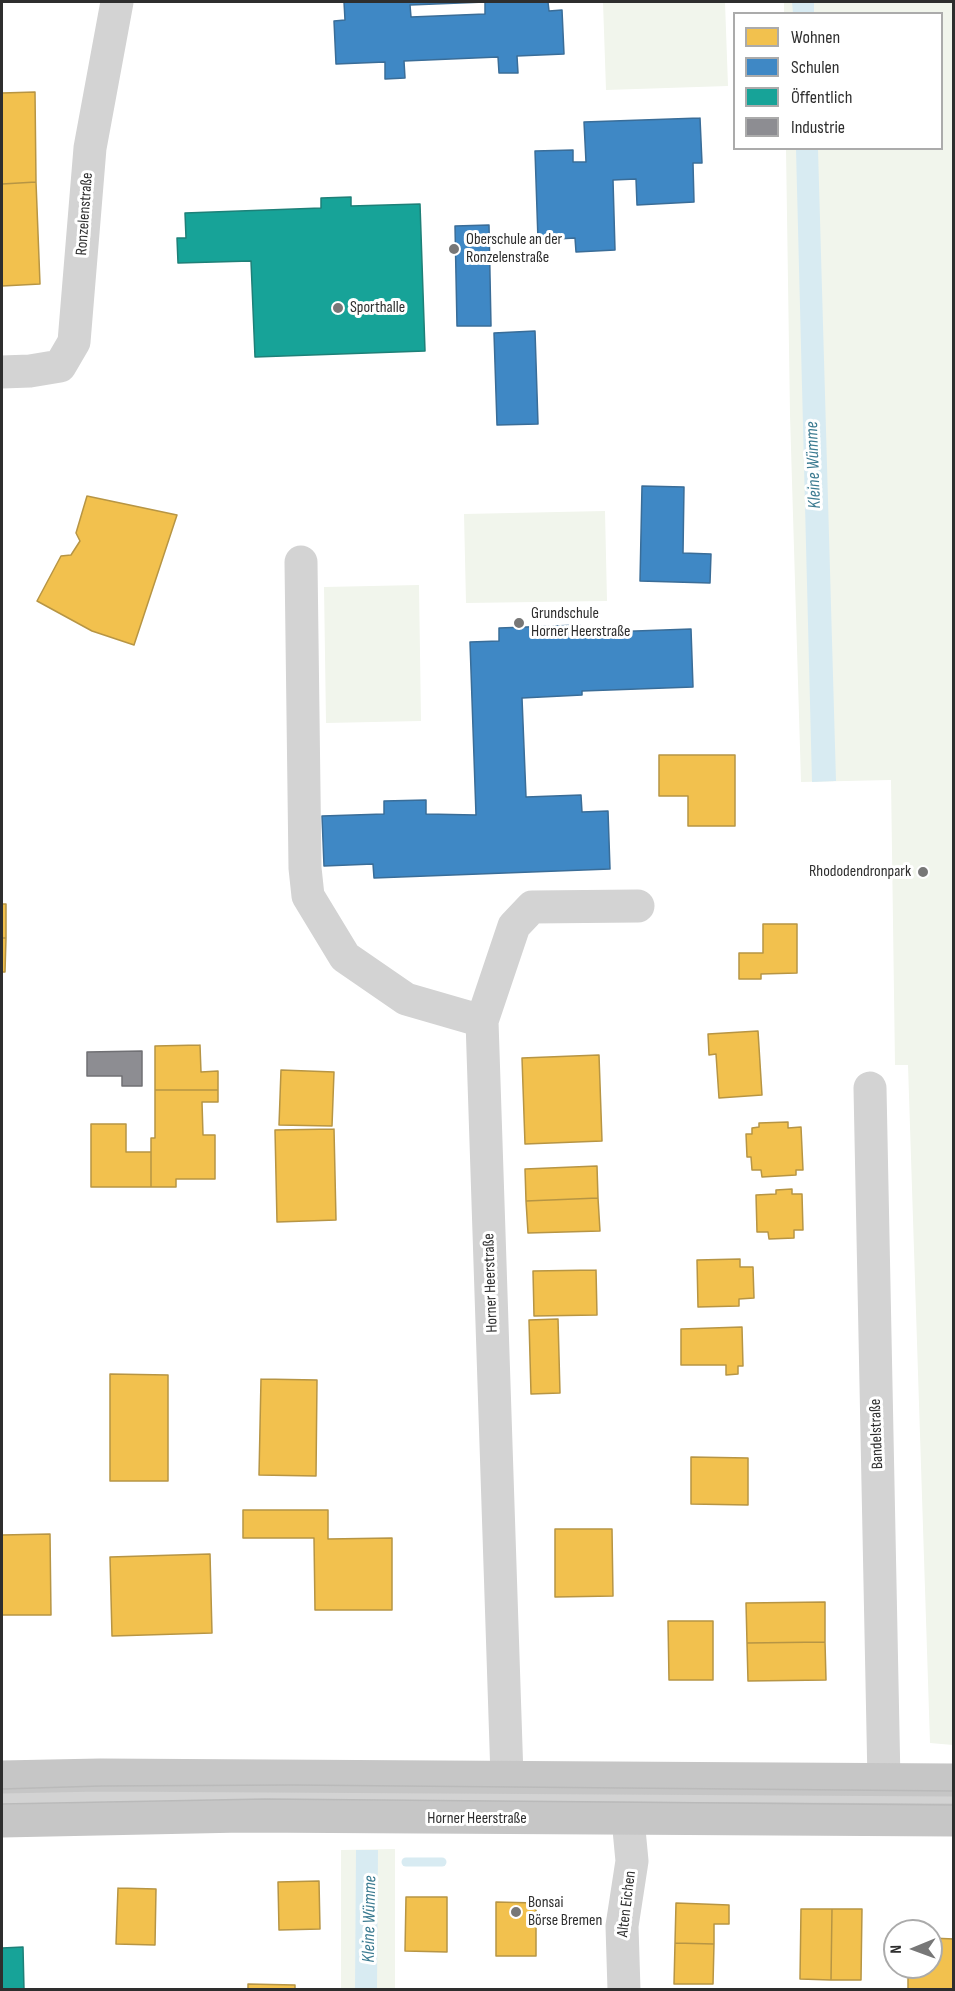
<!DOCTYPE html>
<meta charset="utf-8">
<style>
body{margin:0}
#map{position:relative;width:955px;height:1991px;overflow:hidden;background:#fff;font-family:"Sofia Sans Condensed",sans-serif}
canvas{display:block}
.frame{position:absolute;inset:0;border:3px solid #2e2e2e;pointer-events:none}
.legend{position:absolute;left:733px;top:12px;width:210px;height:138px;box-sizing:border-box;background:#fff;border:2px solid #ababab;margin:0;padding:8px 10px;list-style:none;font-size:18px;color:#2e2e2e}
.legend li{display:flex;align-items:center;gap:12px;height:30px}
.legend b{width:30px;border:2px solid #ababab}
.north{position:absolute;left:883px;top:1919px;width:60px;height:60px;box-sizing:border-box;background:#fff;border:2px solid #ababab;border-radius:50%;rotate:269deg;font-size:16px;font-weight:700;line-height:24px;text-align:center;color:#2e2e2e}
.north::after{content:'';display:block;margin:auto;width:21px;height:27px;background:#777;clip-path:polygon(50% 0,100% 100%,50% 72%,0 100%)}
</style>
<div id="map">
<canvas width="955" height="1991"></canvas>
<div class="frame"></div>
<ul class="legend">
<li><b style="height:16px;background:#f2c14e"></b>Wohnen</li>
<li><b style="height:16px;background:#3f88c5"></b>Schulen</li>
<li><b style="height:16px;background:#17a398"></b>Öffentlich</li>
<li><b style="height:16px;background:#8d8d92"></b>Industrie</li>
</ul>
<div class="north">N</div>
</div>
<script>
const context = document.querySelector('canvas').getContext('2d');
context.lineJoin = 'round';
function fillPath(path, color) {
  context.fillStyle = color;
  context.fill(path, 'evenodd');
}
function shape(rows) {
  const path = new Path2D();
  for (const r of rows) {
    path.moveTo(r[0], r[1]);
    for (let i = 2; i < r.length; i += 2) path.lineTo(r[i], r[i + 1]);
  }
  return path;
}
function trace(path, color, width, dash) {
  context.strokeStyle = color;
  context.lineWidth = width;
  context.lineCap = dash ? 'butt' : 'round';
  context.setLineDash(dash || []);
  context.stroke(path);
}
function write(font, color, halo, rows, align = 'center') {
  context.font = font + ' "Sofia Sans Condensed",sans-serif';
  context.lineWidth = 6;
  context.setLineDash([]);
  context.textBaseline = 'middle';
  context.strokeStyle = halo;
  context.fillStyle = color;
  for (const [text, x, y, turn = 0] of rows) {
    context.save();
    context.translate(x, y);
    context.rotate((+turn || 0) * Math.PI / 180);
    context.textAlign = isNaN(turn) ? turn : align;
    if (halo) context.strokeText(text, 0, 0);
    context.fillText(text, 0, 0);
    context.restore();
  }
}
const green = shape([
 [603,2,725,2,728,86,606,90],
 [784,2,953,2,953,1745,930,1743,908,1065,895,1065,891,780,801,782,790,415,786,149,942,148,942,14,784,13],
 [605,511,607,601,466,603,464,514],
 [419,585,421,721,326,723,324,587],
 [395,1849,395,1989,341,1989,341,1850]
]);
const water = shape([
 [792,2,814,2,814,13,793,13],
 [796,149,818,149,836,781,812,782],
 [356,1850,378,1850,377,1989,355,1989]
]);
const homes = shape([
 [35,92,36,182,2,184,2,93,35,92],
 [36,182,40,284,2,286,2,184,36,182],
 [87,496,177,515,134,645,92,631,37,601,61,556,71,555,80,541,76,533,87,496],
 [659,755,735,755,735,826,688,826,688,796,659,796,659,755],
 [2,904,6,904,6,938,2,938,2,904],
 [763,924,797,924,797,973,761,974,761,979,739,979,739,953,763,953,763,924],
 [2,938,6,938,5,972,2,972,2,938],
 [758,1031,762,1095,719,1098,716,1054,709,1055,708,1034,758,1031],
 [200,1045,201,1072,218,1071,218,1090,155,1090,155,1046,200,1045],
 [599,1055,602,1141,525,1144,522,1058,599,1055],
 [281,1070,334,1072,332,1126,279,1125,281,1070],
 [155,1090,218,1090,218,1102,202,1102,203,1135,215,1135,215,1179,176,1179,176,1187,151,1187,151,1138,155,1138,155,1090],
 [788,1122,788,1128,801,1127,803,1170,796,1170,796,1175,762,1177,761,1170,752,1170,751,1157,747,1157,746,1134,752,1134,752,1128,759,1127,759,1123,788,1122],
 [91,1124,126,1124,126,1152,151,1152,151,1187,91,1187,91,1124],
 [334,1129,336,1220,277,1222,275,1130,334,1129],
 [597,1166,598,1198,526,1201,525,1169,597,1166],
 [792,1189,792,1194,802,1194,803,1230,794,1230,794,1238,769,1239,768,1232,757,1232,756,1195,776,1194,776,1190,792,1189],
 [598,1198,600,1231,528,1233,526,1201,598,1198],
 [740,1259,740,1267,753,1267,754,1298,739,1299,739,1306,698,1307,697,1260,740,1259],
 [596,1270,597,1315,534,1316,533,1271,596,1270],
 [558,1319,560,1393,531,1394,529,1320,558,1319],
 [742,1327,743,1366,738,1366,738,1374,726,1375,726,1365,681,1365,681,1329,742,1327],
 [110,1374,168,1375,168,1481,110,1481,110,1374],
 [261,1379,317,1380,316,1476,259,1475,261,1379],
 [691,1457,748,1458,748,1505,691,1504,691,1457],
 [243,1510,328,1510,328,1539,392,1538,392,1610,315,1610,314,1538,243,1538,243,1510],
 [555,1529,612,1529,613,1596,555,1597,555,1529],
 [50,1534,51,1615,2,1615,2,1535,50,1534],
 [210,1554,212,1633,112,1636,110,1557,210,1554],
 [825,1602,825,1642,747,1643,746,1603,825,1602],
 [668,1621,713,1621,713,1680,669,1680,668,1621],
 [825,1642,826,1680,748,1681,747,1643,825,1642],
 [319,1881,320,1929,279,1930,278,1882,319,1881],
 [118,1888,156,1889,155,1945,116,1944,118,1888],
 [406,1897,447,1897,447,1952,405,1951,406,1897],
 [496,1902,536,1903,536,1956,496,1956,496,1902],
 [676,1903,729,1905,729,1924,714,1924,714,1944,675,1943,676,1903],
 [801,1909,832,1909,831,1980,800,1979,801,1909],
 [832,1909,862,1909,861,1980,831,1980,832,1909],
 [931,1938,954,1939,954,1990,908,1990,908,1967,931,1967,931,1938],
 [675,1943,714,1944,713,1984,674,1984,675,1943],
 [248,1984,295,1985,295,1990,248,1990,248,1984]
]);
const schools = shape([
 [344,2,548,2,549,11,562,10,564,54,517,56,518,73,499,73,498,57,404,61,405,78,385,79,385,62,336,64,334,21,345,20,344,2],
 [485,2,485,14,411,17,410,5,485,2],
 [700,118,702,163,693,163,694,202,637,205,636,179,613,180,615,250,576,252,575,238,538,240,535,151,573,150,573,162,586,162,584,122,700,118],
 [489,225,491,326,457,326,455,226,489,225],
 [535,331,538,424,497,425,494,333,535,331],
 [642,486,684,487,683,553,711,554,710,583,640,581,642,486],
 [580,625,580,633,691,629,693,687,582,691,582,695,522,698,526,797,581,795,582,812,608,811,610,869,374,878,373,864,324,866,322,816,384,814,384,801,426,800,426,814,476,815,470,642,499,641,499,628,580,625]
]);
const public = shape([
 [351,197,351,206,420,204,425,351,255,357,251,261,178,263,177,238,186,238,185,213,321,208,321,198,351,197],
 [23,1947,24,1990,2,1990,2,1948,23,1947]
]);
const industry = shape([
 [142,1051,142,1086,122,1086,122,1076,87,1076,87,1052,142,1051]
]);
const stream = shape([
 [406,1862,442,1862]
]);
const minor = shape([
 [2,372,30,371,60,366,74,342,90,148,117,2],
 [301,562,305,868,308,896,345,957,406,999,482,1021],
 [870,1088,884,1781],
 [507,1777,482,1021,514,926,532,907,638,906],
 [2,1796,282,1792,954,1798],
 [624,1990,622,1926,632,1861,628,1819]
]);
const major = shape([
 [2,1777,100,1775,954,1780],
 [2,1821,243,1816,954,1820]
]);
const tram = shape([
 [2,1789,101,1786,293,1785,954,1791],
 [2,1804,265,1799,954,1805]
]);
const markers = [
 [454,249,6,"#777"],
 [338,308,6,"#777"],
 [519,623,6,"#777"],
 [923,872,6,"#777"],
 [516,1912,6,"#777"]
];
const streetNames = [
 ["Ronzelenstraße",85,214,-86],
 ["Horner Heerstraße",491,1283,-92],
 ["Bandelstraße",877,1434,-92],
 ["Horner Heerstraße",477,1819],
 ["Alten Eichen",627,1904,-83]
];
const poiNames = [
 ["Oberschule an der",466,240],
 ["Ronzelenstraße",466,258],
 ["Sporthalle",350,308],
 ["Grundschule",531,614],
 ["Horner Heerstraße",531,632],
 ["Rhododendronpark",911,872,"right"],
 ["Bonsai",528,1903],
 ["Börse Bremen",528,1921]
];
const waterNames = [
 ["Kleine Wümme",814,465,-92],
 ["Kleine Wümme",370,1919,-89]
];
fillPath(green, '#f1f5ec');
fillPath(water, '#d8ebf2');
fillPath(homes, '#f2c14e');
trace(homes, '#b79544', 1.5);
fillPath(schools, '#3f88c5');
trace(schools, '#3a6d98', 1.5);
fillPath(public, '#17a398');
trace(public, '#1e8078', 1.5);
fillPath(industry, '#8d8d92');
trace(industry, '#707074', 1.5);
trace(stream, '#d8ebf2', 9);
trace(minor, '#d3d3d3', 33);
trace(major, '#c6c6c6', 33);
trace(tram, '#bababa', 1.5);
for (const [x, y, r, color] of markers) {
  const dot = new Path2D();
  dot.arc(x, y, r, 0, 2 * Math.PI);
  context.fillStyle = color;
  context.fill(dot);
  trace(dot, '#fff', 2);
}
write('16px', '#2e2e2e', '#fff', streetNames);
write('16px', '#2e2e2e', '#fff', poiNames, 'left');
write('italic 18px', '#3c7b91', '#fff', waterNames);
</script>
